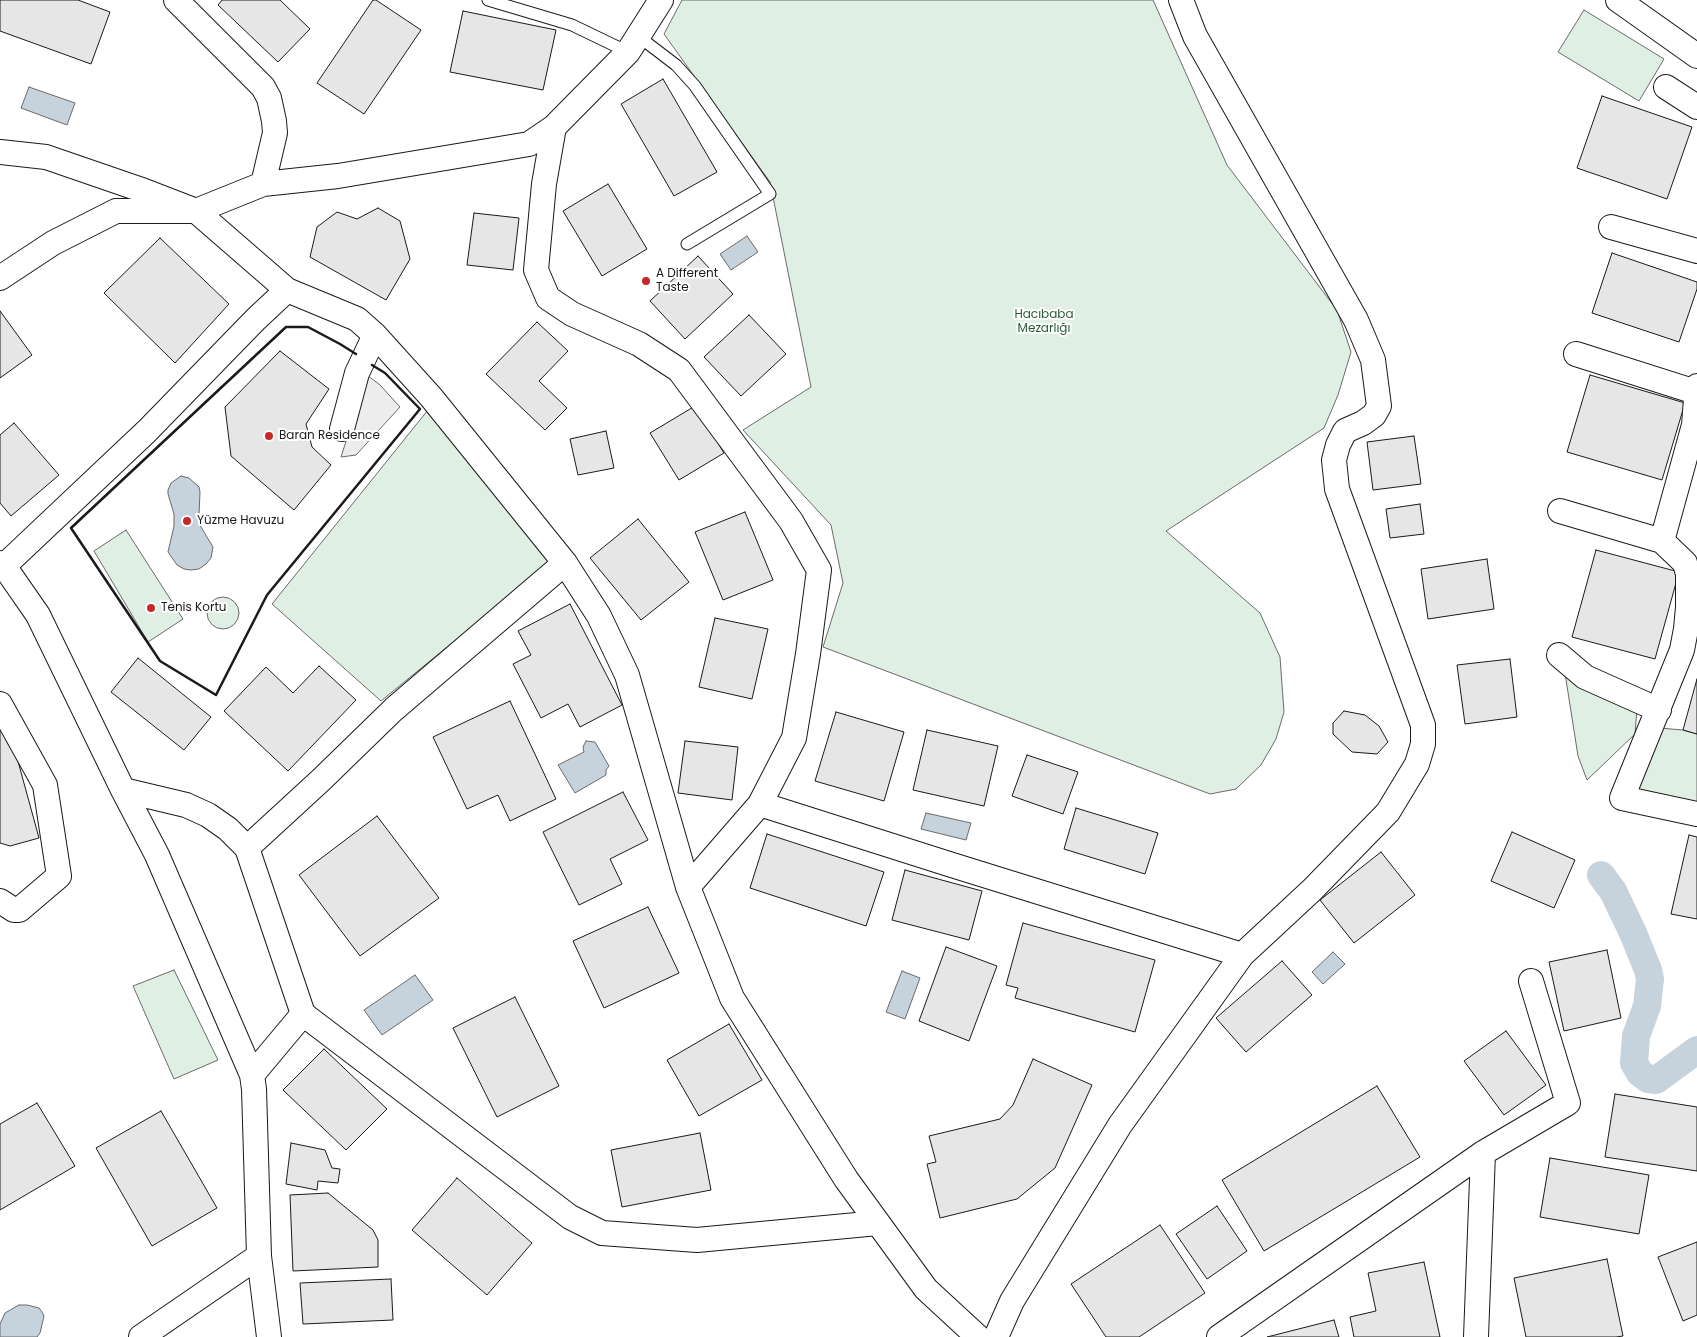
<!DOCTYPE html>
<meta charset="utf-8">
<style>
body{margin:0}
canvas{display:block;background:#fff}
</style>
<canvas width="1697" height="1337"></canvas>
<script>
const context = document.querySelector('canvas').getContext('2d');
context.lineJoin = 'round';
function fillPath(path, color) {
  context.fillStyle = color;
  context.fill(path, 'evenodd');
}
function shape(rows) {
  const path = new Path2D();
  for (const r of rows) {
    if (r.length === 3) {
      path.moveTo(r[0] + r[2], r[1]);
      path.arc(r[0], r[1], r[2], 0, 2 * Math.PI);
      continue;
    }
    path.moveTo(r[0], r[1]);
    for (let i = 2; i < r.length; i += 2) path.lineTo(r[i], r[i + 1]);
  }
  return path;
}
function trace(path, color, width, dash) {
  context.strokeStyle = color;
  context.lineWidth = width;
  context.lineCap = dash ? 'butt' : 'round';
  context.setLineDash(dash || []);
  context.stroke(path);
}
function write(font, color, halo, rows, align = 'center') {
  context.font = font + ' Poppins,sans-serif';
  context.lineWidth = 4;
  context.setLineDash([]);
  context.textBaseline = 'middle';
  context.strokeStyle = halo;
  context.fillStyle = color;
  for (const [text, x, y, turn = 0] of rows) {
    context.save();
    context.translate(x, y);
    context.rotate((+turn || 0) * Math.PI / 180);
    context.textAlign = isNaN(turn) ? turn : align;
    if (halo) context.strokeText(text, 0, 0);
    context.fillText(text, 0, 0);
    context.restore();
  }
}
const green = shape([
 [682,0,1153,0,1227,165,1337,310,1351,352,1338,395,1324,428,1166,531,1260,613,1280,657,1284,712,1276,739,1261,765,1236,789,1210,794,823,647,843,583,831,525,743,430,811,387,770,182,664,34,682,0],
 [1584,10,1664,59,1639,101,1558,52,1584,10],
 [428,410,507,510,551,562,381,701,272,604,428,410],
 [126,530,183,619,148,642,94,551,126,530],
 [223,613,16],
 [1564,667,1637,708,1635,734,1587,780,1578,756,1564,667],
 [1659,728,1683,730,1697,734,1697,806,1635,792,1659,728],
 [174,970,218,1060,174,1079,133,986,174,970]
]);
const parking = shape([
 [367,375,380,385,400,407,356,455,341,457,367,375]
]);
const water = shape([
 [29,87,75,103,67,125,21,108,29,87],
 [747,236,758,252,731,270,720,254,747,236],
 [181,476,189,478,199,487,200,492,199,515,201,527,213,547,211,558,206,564,199,569,191,570,184,569,177,565,168,552,174,526,174,514,168,494,168,490,171,483,181,476],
 [586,741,595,742,609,766,606,770,606,775,575,793,558,765,584,752,583,747,586,741],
 [926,813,971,823,966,840,921,829,926,813],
 [1333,952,1345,964,1323,984,1312,972,1333,952],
 [902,971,920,978,905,1019,886,1012,902,971],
 [415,975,433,1000,382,1035,364,1010,415,975],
 [19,1305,27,1305,39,1308,42,1312,44,1316,40,1333,37,1337,0,1337,0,1324,5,1313,19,1305]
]);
const canal = shape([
 [1601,875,1613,891,1633,933,1648,970,1650,979,1647,1006,1636,1036,1634,1063,1640,1073,1648,1079,1656,1080,1697,1050]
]);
const building = shape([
 [0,0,78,0,110,12,91,64,0,31,0,0],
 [222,0,280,0,310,29,278,62,218,5,222,0],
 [373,0,376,0,421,30,364,114,317,83,373,0],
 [463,11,556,30,543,90,450,72,463,11],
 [663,79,717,172,674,196,621,104,663,79],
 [1602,96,1692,127,1667,199,1577,168,1602,96],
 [608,184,647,249,602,276,563,211,608,184],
 [378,208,400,221,410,259,386,300,310,257,317,227,337,212,357,219,378,208],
 [474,213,519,218,513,270,467,265,474,213],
 [160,238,229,304,175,363,104,293,160,238],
 [1612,253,1697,282,1697,289,1679,342,1592,313,1612,253],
 [698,256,733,294,685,339,650,301,698,256],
 [0,311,32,355,0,378,0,311],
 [749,315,786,354,741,396,704,357,749,315],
 [537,322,568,351,539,381,567,408,545,430,486,374,537,322],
 [280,351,329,389,306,424,312,447,331,465,294,510,231,456,225,407,280,351],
 [1590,375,1685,403,1662,480,1567,452,1590,375],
 [695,406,724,453,679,480,650,433,695,406],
 [14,423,59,475,11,516,0,503,0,435,14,423],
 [606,431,614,468,578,475,570,439,606,431],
 [1414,436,1421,484,1373,490,1367,442,1414,436],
 [1420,504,1424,534,1390,538,1386,509,1420,504],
 [745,512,773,580,723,600,695,532,745,512],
 [638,519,689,582,641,620,590,558,638,519],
 [1596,550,1679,572,1655,659,1572,637,1596,550],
 [1487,559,1494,609,1428,619,1421,569,1487,559],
 [570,604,622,705,580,727,568,704,541,718,513,664,531,655,518,631,570,604],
 [715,618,768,629,752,699,699,687,715,618],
 [138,658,211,717,184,750,111,692,138,658],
 [1510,659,1517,717,1465,724,1457,665,1510,659],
 [319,666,356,700,288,771,224,711,266,667,293,693,319,666],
 [1697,679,1697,734,1683,730,1697,679],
 [510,701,556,799,510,821,498,795,467,809,433,737,510,701],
 [1344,711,1365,715,1379,726,1388,742,1377,754,1352,752,1333,734,1333,723,1344,711],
 [836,712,904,732,884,801,815,781,836,712],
 [0,718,16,754,39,838,10,846,0,843,0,718],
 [927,730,998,746,984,806,913,790,927,730],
 [685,741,738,747,732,800,678,793,685,741],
 [1027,755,1078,772,1063,814,1012,796,1027,755],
 [623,792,648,840,610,859,622,884,579,905,543,832,623,792],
 [1076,808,1158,833,1145,874,1064,849,1076,808],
 [377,816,439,898,360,956,299,875,377,816],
 [1512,832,1575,860,1554,908,1491,881,1512,832],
 [767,834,884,872,866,926,750,888,767,834],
 [1689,835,1697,837,1697,919,1671,914,1689,835],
 [1381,852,1415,895,1354,943,1320,900,1381,852],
 [905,870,982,891,969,940,892,920,905,870],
 [648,907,679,973,604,1008,573,941,648,907],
 [1023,923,1155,960,1135,1032,1015,998,1018,988,1006,985,1023,923],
 [946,947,997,966,969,1041,919,1021,946,947],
 [1607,950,1621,1018,1564,1031,1549,962,1607,950],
 [1282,961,1312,995,1246,1052,1216,1018,1282,961],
 [515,997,559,1086,497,1117,453,1028,515,997],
 [729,1024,762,1080,699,1116,667,1060,729,1024],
 [1506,1031,1546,1085,1504,1115,1464,1061,1506,1031],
 [324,1049,387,1109,346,1150,283,1090,324,1049],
 [1033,1059,1092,1085,1055,1168,1017,1199,940,1218,927,1164,936,1162,929,1136,1000,1119,1013,1105,1033,1059],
 [1377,1086,1420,1157,1264,1251,1222,1180,1377,1086],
 [1615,1094,1697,1107,1697,1171,1605,1157,1615,1094],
 [37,1103,75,1166,0,1210,0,1124,37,1103],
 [161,1111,217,1208,152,1246,96,1148,161,1111],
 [700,1133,711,1190,622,1207,611,1150,700,1133],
 [291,1143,325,1150,332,1168,340,1169,338,1183,318,1181,317,1190,286,1184,291,1143],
 [1550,1158,1649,1175,1639,1234,1540,1217,1550,1158],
 [457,1178,532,1243,487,1295,412,1230,457,1178],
 [328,1193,373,1230,378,1240,378,1267,293,1271,290,1195,328,1193],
 [1217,1206,1247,1251,1207,1279,1176,1234,1217,1206],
 [1160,1225,1205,1293,1139,1337,1106,1337,1071,1284,1160,1225],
 [1697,1242,1697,1315,1683,1321,1658,1257,1697,1242],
 [1607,1259,1623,1336,1616,1337,1526,1337,1514,1278,1607,1259],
 [1424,1262,1440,1337,1354,1337,1350,1317,1376,1311,1368,1273,1424,1262],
 [391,1279,393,1320,303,1324,300,1283,391,1279],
 [1334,1320,1339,1337,1267,1337,1334,1320]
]);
const service = shape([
 [488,0,572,25,628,52],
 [638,36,676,65,695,86,770,194,687,244]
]);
const minor = shape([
 [176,0,263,87,269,98,274,121,275,133,263,184],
 [1618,0,1697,56],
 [1666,87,1697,107],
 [554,127,544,184,536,270,548,298,572,314,639,344,679,370,791,521,819,570,808,654,794,738,760,804,688,887],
 [0,152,46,157,139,189,196,211,287,290,357,319,375,335,431,397,565,563,599,616,627,675,688,887,732,998,846,1179,926,1289,978,1337],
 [1611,227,1697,251],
 [0,278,53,243,116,211,196,211,263,184,338,176,529,144,554,127,628,52,661,0],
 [1576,354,1696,392],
 [1697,386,1694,425,1662,541,1685,563,1688,574,1688,607,1686,629,1682,650,1622,798,1697,814],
 [342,429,357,373,375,335],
 [1560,511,1662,541],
 [0,563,4,566,38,615,123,790,157,855,252,1075,254,1089,259,1256,269,1337],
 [4,566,147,431,256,319,287,290],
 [1559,655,1585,677,1659,710],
 [0,704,45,785,59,876,19,910,14,910,0,901],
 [123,790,186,805,208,815,228,829,247,848,303,1014,252,1075],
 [760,804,952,865,1242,955],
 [247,848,321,780,394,709,565,563],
 [303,1014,570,1217,602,1233,697,1240,878,1223],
 [141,1337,259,1256],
 [996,1337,1012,1301,1120,1125,1242,955,1312,890,1388,812,1417,764,1423,744,1423,725,1337,489,1334,460,1338,445,1345,431,1363,423,1374,415,1379,406,1373,360,1356,320,1195,36,1181,0],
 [1219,1337,1483,1153,1568,1103,1531,981],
 [1476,1337,1483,1153]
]);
const wall = shape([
 [356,354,340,344,308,327,286,327,71,528,160,661,216,695,267,595,420,409,385,373,372,365]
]);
const markers = [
 [646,281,5,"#c62828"],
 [269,436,5,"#c62828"],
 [187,521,5,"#c62828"],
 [151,608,5,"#c62828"]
];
const poiNames = [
 ["A Different",656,274],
 ["Taste",656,288],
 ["Baran Residence",279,436],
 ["Yüzme Havuzu",197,521],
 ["Tenis Kortu",161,608]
];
const parkNames = [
 ["Hacıbaba",1044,315],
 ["Mezarlığı",1044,329]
];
fillPath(green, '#e0efe3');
trace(green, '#6a6a6a', 1);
fillPath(parking, '#ededed');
trace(parking, '#6a6a6a', 1);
fillPath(water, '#c6d2dc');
trace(water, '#6a6a6a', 1);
trace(canal, '#c6d2dc', 28);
fillPath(building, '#e6e6e6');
trace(building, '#1a1a1a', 1);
trace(service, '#1a1a1a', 13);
trace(minor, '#1a1a1a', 26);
trace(service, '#fff', 11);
trace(minor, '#fff', 24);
trace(wall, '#1a1a1a', 2.5);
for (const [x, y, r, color] of markers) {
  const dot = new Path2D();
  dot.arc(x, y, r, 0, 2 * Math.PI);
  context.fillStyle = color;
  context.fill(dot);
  trace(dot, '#fff', 2);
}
write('12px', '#1a1a1a', '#fff', poiNames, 'left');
write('12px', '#2b5a34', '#fff', parkNames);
</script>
